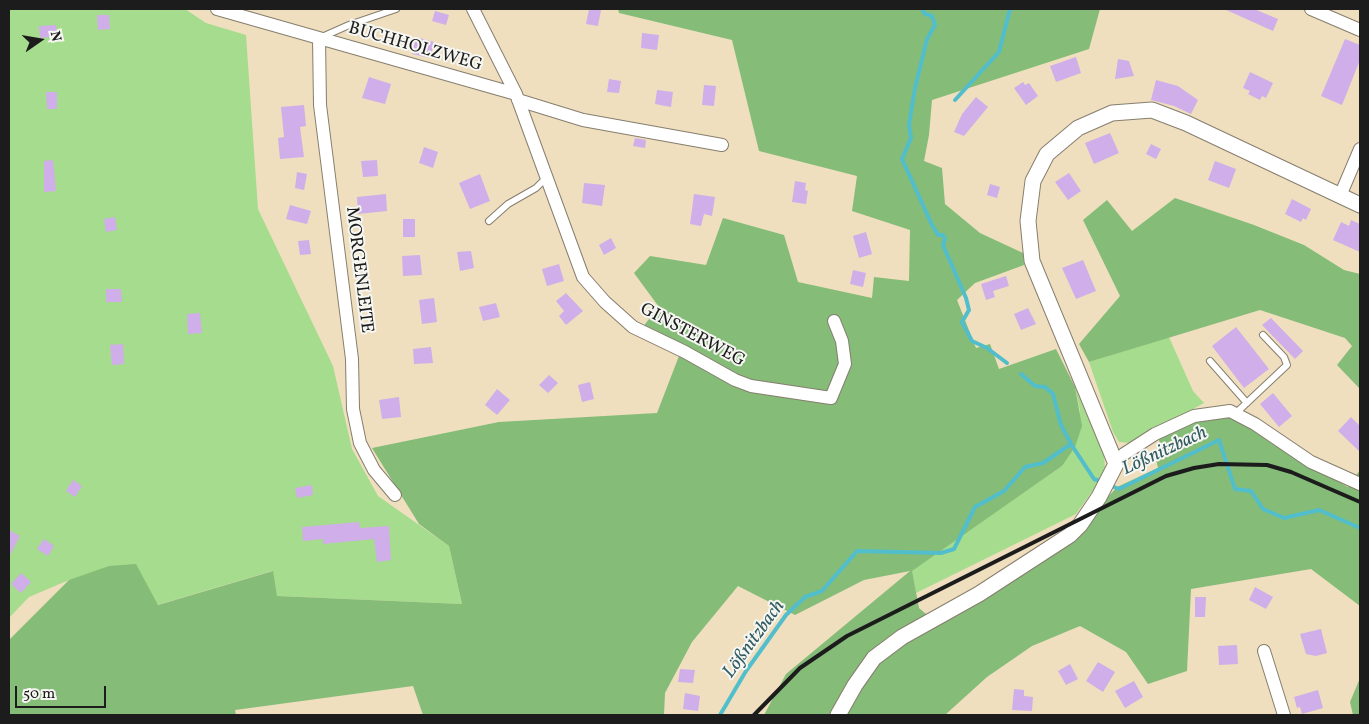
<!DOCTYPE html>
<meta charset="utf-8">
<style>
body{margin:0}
#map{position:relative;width:1369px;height:724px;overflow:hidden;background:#efdfbf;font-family:Vollkorn,serif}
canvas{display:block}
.frame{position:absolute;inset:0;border:10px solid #1c1c1c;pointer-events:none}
.north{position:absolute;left:15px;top:15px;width:50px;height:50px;-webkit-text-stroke:4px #f6f6f2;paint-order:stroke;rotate:77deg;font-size:14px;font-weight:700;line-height:20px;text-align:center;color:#1c1c1c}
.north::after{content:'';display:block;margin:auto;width:18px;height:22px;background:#1c1c1c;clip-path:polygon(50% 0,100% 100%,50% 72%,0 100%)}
.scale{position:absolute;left:15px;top:686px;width:91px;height:22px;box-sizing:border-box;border:2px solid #1c1c1c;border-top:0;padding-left:6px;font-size:15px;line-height:18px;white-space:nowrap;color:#1c1c1c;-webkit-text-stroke:4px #f6f6f2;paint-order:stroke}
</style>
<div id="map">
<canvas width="1369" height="724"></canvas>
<div class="frame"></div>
<div class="north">N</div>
<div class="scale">50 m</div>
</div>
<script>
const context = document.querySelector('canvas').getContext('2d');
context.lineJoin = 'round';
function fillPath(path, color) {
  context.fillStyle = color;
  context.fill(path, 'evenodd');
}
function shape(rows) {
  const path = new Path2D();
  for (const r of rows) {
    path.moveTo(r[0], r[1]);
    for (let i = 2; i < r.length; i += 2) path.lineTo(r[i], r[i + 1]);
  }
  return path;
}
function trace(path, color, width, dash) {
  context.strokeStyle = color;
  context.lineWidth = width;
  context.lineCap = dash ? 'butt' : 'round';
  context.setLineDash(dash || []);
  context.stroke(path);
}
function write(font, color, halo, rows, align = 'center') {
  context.font = font + ' Vollkorn,serif';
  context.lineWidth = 4;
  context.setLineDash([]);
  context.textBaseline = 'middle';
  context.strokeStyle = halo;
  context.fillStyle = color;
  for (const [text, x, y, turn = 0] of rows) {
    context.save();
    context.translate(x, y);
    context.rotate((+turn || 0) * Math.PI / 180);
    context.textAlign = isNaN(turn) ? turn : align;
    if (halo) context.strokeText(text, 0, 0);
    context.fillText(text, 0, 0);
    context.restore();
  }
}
const green = shape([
 [9,9,185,9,206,23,246,35,258,209,333,366,352,449,378,496,449,546,462,604,277,596,272,571,157,605,69,580,29,597,9,618],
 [1169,337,1193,391,1204,403,1131,443,1119,442,1113,432,1089,362],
 [1075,387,1104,455,1105,468,1099,482,1076,514,916,593,911,571,1062,466,1080,411]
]);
const forest = shape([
 [618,9,1100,9,1089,49,932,100,929,135,924,161,942,168,945,204,980,233,1023,253,1024,265,975,283,957,300,976,348,990,344,999,369,1056,349,1075,387,1082,426,1075,447,1062,466,912,571,919,608,939,625,1090,517,1117,487,1158,468,1156,459,1162,450,1158,437,1178,427,1225,414,1242,421,1268,441,1348,487,1360,470,1360,606,1311,569,1191,589,1187,671,1148,684,1126,652,1080,626,1032,646,987,677,945,715,764,715,786,674,910,571,864,580,795,615,738,586,692,642,665,693,664,715,423,715,413,686,235,710,236,715,9,715,9,640,69,580,109,566,136,564,158,605,273,571,277,596,462,604,449,546,419,524,372,448,499,422,657,413,679,356,636,335,659,307,634,273,650,256,706,265,723,218,784,235,798,282,872,298,874,277,909,281,910,230,852,211,857,176,759,151,732,40,619,13],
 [1175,198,1254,225,1304,245,1344,270,1360,274,1360,389,1337,365,1352,346,1345,338,1260,310,1089,362,1079,344,1120,296,1083,220,1107,200,1132,231],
 [1360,678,1360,715,1353,715,1350,702]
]);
const stream = shape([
 [922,9,925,14,932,16,935,25,927,39,915,88,909,125,911,138,902,159,932,225,938,235,943,235,945,239,943,245,966,298,969,310,962,322,972,341,987,348,1007,363],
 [955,100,999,52,1010,9],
 [1021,374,1035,386,1045,387,1053,394,1061,425,1071,444],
 [1109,485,1119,489,1219,440,1235,489,1251,491,1263,509,1284,518,1319,510,1360,528],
 [720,715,746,671,786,615,805,597,822,591,857,551,941,553,954,549,975,507,1004,491,1025,467,1043,463,1071,444,1094,479,1103,482]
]);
const building = shape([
 [589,9,601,10,598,26,586,24],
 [1224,9,1254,9,1278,19,1273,31],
 [435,11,449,15,446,25,432,21],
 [97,15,109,15,110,29,98,30],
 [56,25,57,36,40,38,39,26],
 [642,33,659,35,657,50,641,48],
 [416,37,434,42,430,58,412,54],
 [1345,39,1360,45,1360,60,1342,105,1321,96],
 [1076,57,1081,73,1056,82,1050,66],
 [1118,59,1129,61,1134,76,1115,79],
 [1250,72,1273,83,1266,98,1262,96,1260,100,1248,94,1250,91,1243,88],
 [369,77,391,84,385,104,362,98],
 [609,79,621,81,619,93,607,92],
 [1156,80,1178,86,1198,100,1191,114,1174,106,1151,100],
 [1023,82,1025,85,1029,83,1038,96,1026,105,1014,88],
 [704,85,716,86,714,106,702,105],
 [657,90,673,92,671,107,655,104],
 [46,92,57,92,57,109,47,109],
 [976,97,988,107,964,136,954,132,962,114],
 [304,105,306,126,300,127,304,157,280,159,278,138,284,137,281,107],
 [1110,133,1119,153,1094,164,1085,143],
 [635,138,646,140,645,148,633,146],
 [1151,144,1161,149,1156,159,1146,154],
 [424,147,438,152,433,168,419,163],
 [53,160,56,191,44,192,44,161],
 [377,160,378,176,363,177,361,161],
 [1215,161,1236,169,1229,188,1208,180],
 [297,172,307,174,304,190,295,188],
 [1069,173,1081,191,1068,200,1055,182],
 [480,174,490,201,470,209,459,183],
 [795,181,806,183,805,190,808,191,806,204,792,202],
 [584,183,605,185,602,206,582,203],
 [990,184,1000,187,997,198,987,195],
 [386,194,387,211,358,214,357,197],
 [694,194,715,197,712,216,704,214,701,226,690,224],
 [1292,199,1311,209,1306,220,1303,218,1301,222,1285,214],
 [290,205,311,211,307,224,286,219],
 [115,217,117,230,106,232,104,219],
 [403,219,415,219,415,237,403,237],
 [1351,220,1360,224,1360,252,1333,240,1341,222,1349,226],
 [866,232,872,254,859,258,853,236],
 [611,238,616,248,604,255,599,245],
 [309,240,311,254,300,255,298,241],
 [471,251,474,268,460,271,457,252],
 [420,255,422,275,403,276,402,256],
 [1083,260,1096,291,1076,299,1062,268],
 [559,264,564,281,547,286,542,269],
 [853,270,866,273,863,287,850,284],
 [1006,276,1009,286,993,291,995,297,986,300,981,284],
 [106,289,121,289,122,302,106,302],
 [566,293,583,311,566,325,559,316,564,311,556,301],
 [434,298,437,322,422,324,419,300],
 [496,303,500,317,483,321,479,307],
 [1028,308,1036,324,1021,330,1014,314],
 [200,313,202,333,188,334,187,314],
 [1271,318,1303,351,1295,359,1262,325],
 [1236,327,1269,369,1244,388,1212,346],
 [123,344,124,364,112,365,110,345],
 [431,347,433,363,414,364,413,349],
 [549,375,558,383,548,393,539,385],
 [590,382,594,399,582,402,578,385],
 [497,389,510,400,497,415,485,405],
 [1273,393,1292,416,1279,427,1260,404],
 [399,397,401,417,382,419,379,400],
 [1351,417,1360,426,1360,452,1338,431],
 [73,480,82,486,75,497,66,491],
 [312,485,313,495,297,498,295,488],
 [359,522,360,528,389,526,391,560,377,562,374,539,323,544,323,539,303,541,302,527],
 [9,530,20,536,9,557],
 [44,539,54,546,48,556,37,549],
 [21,573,31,582,21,593,11,584],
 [1255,587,1273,597,1266,609,1249,600],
 [1195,597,1206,597,1205,617,1195,617],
 [1321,629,1327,653,1316,656,1306,654,1300,634],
 [1237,645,1238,664,1219,665,1218,646],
 [1098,662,1115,672,1103,692,1086,681],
 [1070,664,1078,679,1066,685,1058,671],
 [680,669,695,670,693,683,678,682],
 [1134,681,1143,697,1125,708,1115,691],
 [1014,689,1024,690,1024,696,1033,697,1032,711,1012,710],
 [1318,690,1323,708,1302,714,1300,707,1297,708,1294,697],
 [685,693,700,696,698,711,683,709]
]);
const service = shape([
 [322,37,349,25,396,9],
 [489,221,508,204,536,188,546,178],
 [1210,361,1247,403],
 [1236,413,1287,365,1284,357,1263,335]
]);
const minor = shape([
 [217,9,516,94],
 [473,9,516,94,583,277,605,302,633,327,685,352,735,380,751,386,831,398,845,364,842,341,834,321],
 [1311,9,1360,30],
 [319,38,320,105,352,359,353,409,360,443,374,470,395,495],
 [518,100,583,120,722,145],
 [1340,196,1360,149],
 [1116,464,1124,454,1155,434,1194,416,1230,411,1255,424,1311,462,1360,484],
 [1264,651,1284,715]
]);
const tertiary = shape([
 [838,715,855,685,874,658,902,637,979,594,1070,535,1080,525,1099,497,1116,464,1032,261,1028,221,1033,181,1047,154,1078,128,1112,113,1152,110,1186,123,1360,205]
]);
const rail = shape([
 [754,715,800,668,847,636,1166,476,1194,468,1219,464,1267,465,1291,472,1360,502]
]);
const streetNames = [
 ["BUCHHOLZWEG",415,48,16],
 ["MORGENLEITE",358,270,83],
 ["GINSTERWEG",692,336,28]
];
const waterNames = [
 ["Lößnitzbach",1165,452,-25],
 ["Lößnitzbach",755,640,-54]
];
fillPath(green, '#a6dc8d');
fillPath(forest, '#84bc78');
trace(stream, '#52becc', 4);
fillPath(building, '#d0aee9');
trace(service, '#867e6e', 8);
trace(minor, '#867e6e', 14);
trace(tertiary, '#867e6e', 17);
trace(service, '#fff', 6);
trace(minor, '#fff', 12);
trace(tertiary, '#fff', 15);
trace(rail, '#1c1c1c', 4);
write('18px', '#1c1c1c', '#f6f6f2', streetNames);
write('italic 19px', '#325d62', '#f6f6f2', waterNames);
</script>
